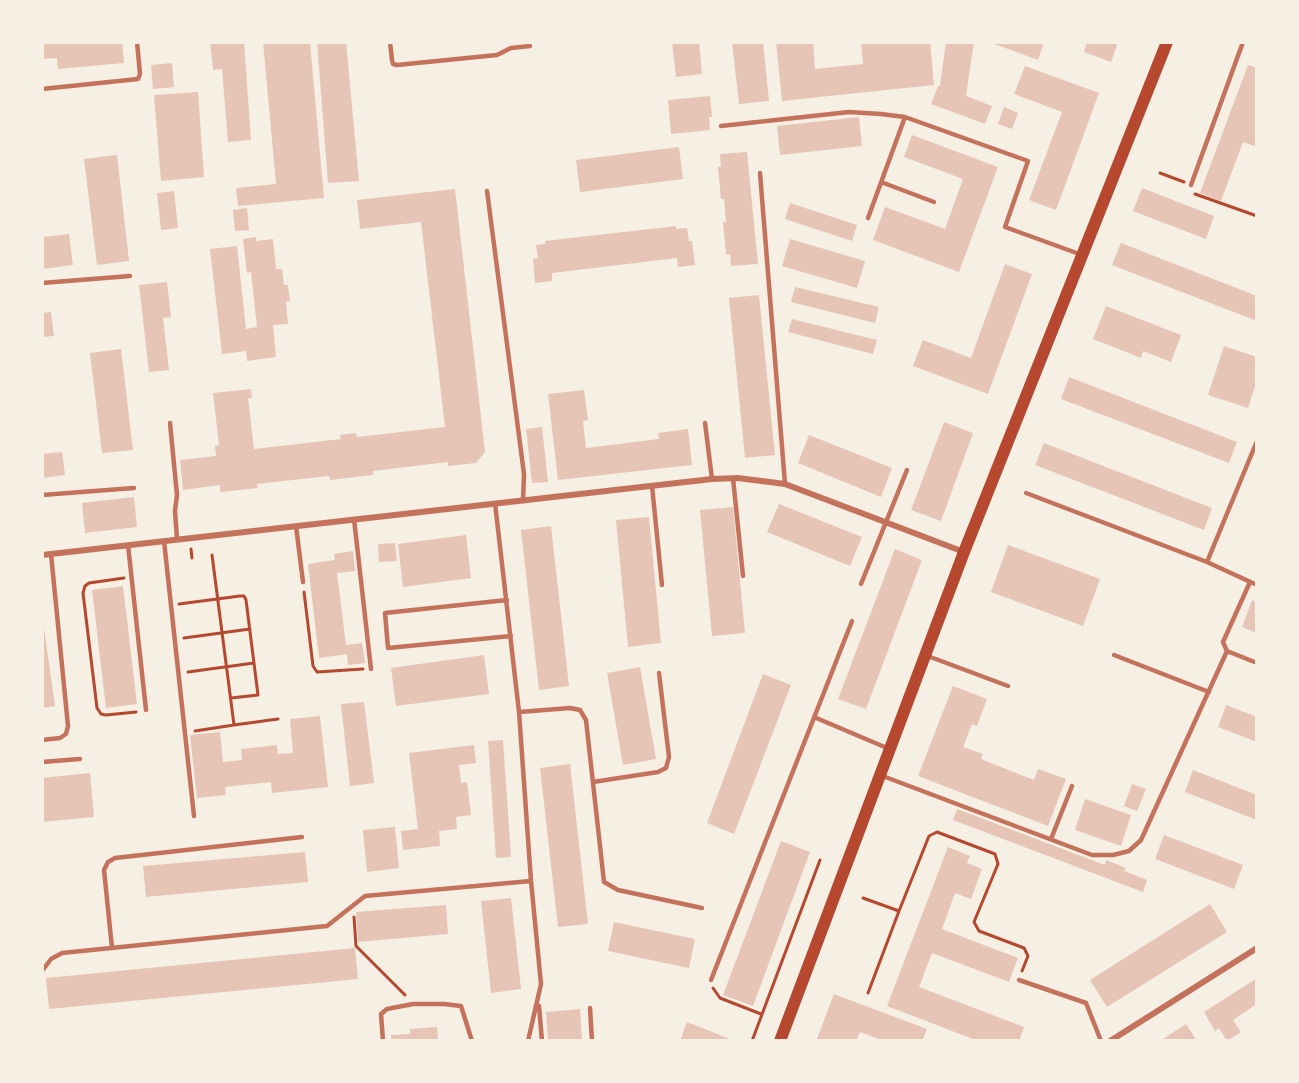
<!DOCTYPE html>
<style>
body{margin:0}
#map{position:relative;width:1299px;height:1083px;overflow:hidden;background:#f6efe4;font-family:"Open Sans",sans-serif}
canvas{display:block}
.frame{position:absolute;inset:0;border:44px solid #f6efe4;pointer-events:none}
</style>
<div id="map">
<canvas width="1299" height="1083"></canvas>
<div class="frame"></div>
</div>
<script>
const context = document.querySelector('canvas').getContext('2d');
context.lineJoin = 'round';
function fillPath(path, color) {
  context.fillStyle = color;
  context.fill(path, 'evenodd');
}
function shape(rows) {
  const path = new Path2D();
  for (const r of rows) {
    path.moveTo(r[0], r[1]);
    for (let i = 2; i < r.length; i += 2) path.lineTo(r[i], r[i + 1]);
  }
  return path;
}
function trace(path, color, width, dash) {
  context.strokeStyle = color;
  context.lineWidth = width;
  context.lineCap = dash ? 'butt' : 'round';
  context.setLineDash(dash || []);
  context.stroke(path);
}
const building = shape([
 [42,42,122,42,124,63,58,69,57,58,43,59],
 [210,42,244,42,251,140,228,142,222,69,213,70],
 [263,42,310,42,324,198,238,206,236,188,276,184],
 [317,42,346,42,359,181,328,183],
 [672,42,699,42,702,74,676,77],
 [732,42,763,42,769,101,739,104],
 [776,42,813,42,815,69,863,64,861,42,930,42,934,85,782,101],
 [946,42,974,42,966,96,992,106,985,124,931,104,938,86,940,86],
 [989,42,1044,42,1038,60],
 [1087,42,1118,42,1111,62,1084,52],
 [172,63,174,87,153,89,151,65],
 [1248,65,1257,68,1257,104,1255,109,1257,109,1257,147,1243,142,1221,201,1200,193],
 [1025,66,1099,93,1056,210,1029,200,1062,112,1014,94],
 [198,92,204,177,161,181,154,95],
 [710,96,712,117,709,117,710,130,671,134,668,100],
 [1004,107,1018,113,1012,129,998,124],
 [859,117,862,146,780,155,777,126],
 [912,135,998,167,959,272,873,240,885,207,945,229,963,179,904,157],
 [679,147,683,179,580,192,576,160],
 [747,152,758,264,731,266,730,254,726,255,723,222,726,222,724,199,721,199,718,167,721,167,720,154],
 [117,155,129,261,97,265,84,159],
 [1142,188,1214,216,1206,239,1133,211],
 [455,189,485,452,476,463,448,466,448,462,373,471,373,475,330,480,329,476,257,484,258,488,220,492,220,485,183,490,180,460,216,456,215,446,219,445,213,393,251,389,252,398,248,398,254,449,341,439,340,435,356,433,357,437,445,427,421,222,360,229,357,200],
 [174,191,178,228,161,230,157,193],
 [790,203,857,225,852,241,785,219],
 [247,208,249,230,235,231,233,210],
 [676,226,676,229,687,228,689,241,692,241,695,265,678,267,677,258,552,273,552,281,535,283,533,259,538,258,536,245,545,244,545,241],
 [69,234,73,265,42,269,42,237],
 [256,237,256,241,273,239,276,269,282,269,284,285,288,285,290,301,286,302,288,324,273,325,276,357,247,361,246,351,222,354,210,249,237,246,246,329,257,327,251,272,247,273,243,239],
 [790,239,865,261,857,288,782,266],
 [1121,243,1257,296,1257,321,1112,265],
 [1005,264,1032,274,988,394,913,366,923,340,971,358],
 [167,282,171,317,163,318,169,370,149,372,139,285],
 [795,287,879,307,875,323,791,302],
 [759,295,775,455,745,458,729,298],
 [1106,306,1181,335,1171,362,1143,351,1141,358,1093,339],
 [51,312,54,336,42,337,42,313],
 [792,319,877,340,873,354,788,332],
 [1224,346,1257,357,1257,380,1248,408,1208,395],
 [121,349,133,450,102,453,90,353],
 [1069,377,1237,442,1229,463,1061,399],
 [584,390,588,420,583,421,586,448,659,439,658,433,688,429,692,465,558,480,548,394],
 [944,422,973,433,941,521,911,510],
 [542,427,548,482,532,483,526,429],
 [809,435,892,468,881,497,798,463],
 [1044,443,1212,508,1204,530,1035,465],
 [62,452,65,475,42,478,42,454],
 [134,497,137,527,85,533,82,503],
 [779,504,862,537,850,566,767,532],
 [733,507,745,633,712,636,700,510],
 [649,517,661,643,628,647,616,520],
 [551,526,569,686,539,690,521,530],
 [466,535,471,578,403,587,398,544],
 [395,543,397,561,379,562,378,544],
 [1008,545,1100,579,1083,626,991,592],
 [895,549,922,560,866,709,838,699],
 [353,551,355,571,337,573,346,645,362,643,365,663,348,665,347,654,319,658,308,564,335,560,334,554],
 [123,586,137,704,106,708,92,590],
 [1252,600,1257,602,1257,633,1242,627],
 [42,614,55,706,42,708],
 [484,655,489,694,396,706,391,668],
 [640,667,656,759,623,765,607,673],
 [763,674,791,685,734,834,707,823],
 [953,686,987,699,977,726,972,724,963,747,983,754,981,759,1034,780,1038,769,1066,779,1048,826,918,776],
 [364,702,374,783,350,786,341,704],
 [1226,705,1257,717,1257,742,1218,727],
 [320,716,328,787,272,793,271,782,225,787,226,795,197,798,190,735,220,732,223,762,242,760,241,749,277,745,278,754,293,753,290,719],
 [503,740,511,857,496,858,488,741],
 [474,745,476,763,459,765,461,783,467,782,471,815,456,817,457,829,439,831,440,846,403,850,401,831,418,829,409,753],
 [570,764,588,924,558,927,540,768],
 [1193,770,1257,795,1257,820,1185,792],
 [90,773,94,817,42,822,42,778],
 [1132,784,1146,789,1137,811,1124,806],
 [1085,799,1131,815,1121,846,1075,830],
 [957,809,1105,865,1106,860,1126,868,1124,871,1147,880,1143,892,953,820],
 [395,827,399,868,367,872,363,830],
 [1164,835,1243,865,1234,889,1155,859],
 [781,841,810,852,753,1006,723,995],
 [948,847,970,856,967,863,982,869,971,899,955,893,942,929,1018,958,1009,982,932,953,919,987,1024,1027,1019,1041,978,1041,887,1006],
 [305,852,308,882,146,897,143,866],
 [511,898,521,989,491,993,481,901],
 [1210,904,1227,932,1107,1007,1090,980],
 [446,905,448,934,358,942,356,912],
 [614,922,695,939,689,968,608,951],
 [355,948,358,979,49,1009,46,978],
 [1257,978,1257,1004,1233,1020,1241,1032,1227,1041,1219,1028,1215,1031,1204,1012],
 [834,994,927,1029,922,1041,884,1041,860,1032,856,1041,816,1041],
 [580,1009,582,1041,548,1041,546,1012],
 [687,1022,735,1041,680,1041],
 [1186,1024,1197,1041,1164,1041,1163,1039],
 [437,1027,438,1041,391,1041,391,1035,410,1034,410,1029]
]);
const path = shape([
 [1160,173,1184,182],
 [1195,194,1257,216],
 [191,549,192,558],
 [124,578,89,583,85,586,83,593,97,708,101,714,106,715,136,712],
 [304,592,313,666,317,672,363,669],
 [179,604,240,596,244,596,246,600,258,695,231,698],
 [184,638,250,629],
 [188,672,254,663],
 [234,725,278,719],
 [195,731,234,725,212,555],
 [863,898,899,911,929,836,937,832,995,854,998,864,974,922,979,931,1024,948,1028,956,1022,971],
 [354,917,356,946,405,995],
 [713,988,720,998,761,1014],
 [868,993,899,911],
 [752,1041,820,860]
]);
const service = shape([
 [390,42,392,60,393,64,397,65,497,55,511,48,530,46],
 [42,89,138,79,140,74,137,42],
 [721,126,849,112,881,114,905,117,1028,161,1005,227,1082,255],
 [760,173,785,484],
 [881,182,934,202],
 [1191,185,1243,42],
 [487,191,524,474,523,501],
 [868,218,905,117],
 [42,283,130,276],
 [170,423,177,495,175,511,177,539],
 [705,423,712,479],
 [733,478,743,576],
 [652,486,662,585],
 [1026,493,1207,562,1257,585],
 [42,495,134,488],
 [495,503,519,712,531,881,541,984,528,1041],
 [354,519,371,669],
 [296,526,303,582],
 [164,541,194,816],
 [128,545,146,710],
 [1207,562,1257,441],
 [861,584,907,470],
 [507,600,385,613,388,648,511,636],
 [1227,651,1257,663],
 [925,655,1008,686],
 [1114,655,1209,692],
 [519,712,570,708,580,710,586,720,604,882,618,890,702,908],
 [814,717,887,748],
 [42,740,60,738,66,734,68,726,51,554],
 [42,762,80,759],
 [880,775,1092,855,1113,855,1129,851,1141,840,1227,651,1223,642,1250,582],
 [593,782,658,772,666,768,669,757,659,673],
 [1051,839,1072,786],
 [112,948,104,870,108,862,115,858,302,837],
 [42,971,51,959,62,953,327,926,365,896,531,881],
 [711,980,852,621],
 [1019,980,1086,1003,1101,1041],
 [539,1006,542,1041],
 [590,1008,592,1041],
 [383,1041,381,1014,387,1009,413,1004,444,1004,461,1006,472,1041]
]);
const minor = shape([
 [42,555,712,479,738,478,785,484,964,552],
 [1110,1041,1257,948]
]);
const secondary = shape([
 [780,1041,964,552,1167,42]
]);
fillPath(building, '#e6c5b7');
trace(path, '#b5482f', 3);
trace(service, '#c5725c', 4.5);
trace(minor, '#c5725c', 6);
trace(secondary, '#b5482f', 12);
</script>
